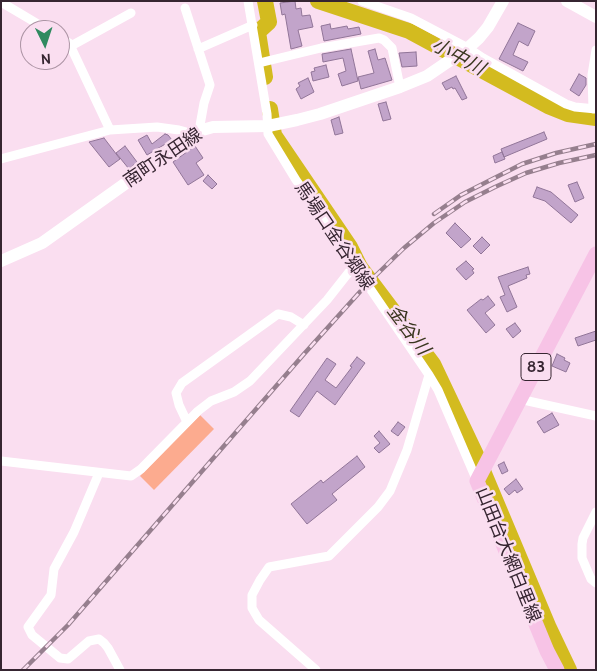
<!DOCTYPE html>
<meta charset="utf-8">
<style>
body{margin:0}
#map{position:relative;width:597px;height:671px;overflow:hidden;background:#fadef0;font-family:Cabin,sans-serif}
canvas{display:block}
.frame{position:absolute;inset:0;border:2px solid #362531;pointer-events:none}
.north{position:absolute;left:20px;top:20px;width:50px;height:50px;box-sizing:border-box;background:#fadef0;border:1px solid #ac94a4;border-radius:50%;rotate:176deg;font-size:14px;font-weight:700;line-height:20px;text-align:center;color:#362531}
.north::after{content:'';display:block;margin:auto;width:18px;height:22px;background:#308a60;clip-path:polygon(50% 0,100% 100%,50% 72%,0 100%)}
</style>
<div id="map">
<canvas width="597" height="671"></canvas>
<div class="frame"></div>
<div class="north">N</div>
</div>
<script>
const context = document.querySelector('canvas').getContext('2d');
context.lineJoin = 'round';
function fillPath(path, color) {
  context.fillStyle = color;
  context.fill(path, 'evenodd');
}
function shape(rows) {
  const path = new Path2D();
  for (const r of rows) {
    path.moveTo(r[0], r[1]);
    for (let i = 2; i < r.length; i += 2) path.lineTo(r[i], r[i + 1]);
  }
  return path;
}
function trace(path, color, width, dash) {
  context.strokeStyle = color;
  context.lineWidth = width;
  context.lineCap = dash ? 'butt' : 'round';
  context.setLineDash(dash || []);
  context.stroke(path);
}
function write(font, color, halo, rows, align = 'center') {
  context.font = font + ' Cabin,"Noto Sans JP",sans-serif';
  context.lineWidth = 5;
  context.setLineDash([]);
  context.textBaseline = 'middle';
  context.strokeStyle = halo;
  context.fillStyle = color;
  for (const [text, x, y, turn = 0] of rows) {
    context.save();
    context.translate(x, y);
    context.rotate((+turn || 0) * Math.PI / 180);
    context.textAlign = isNaN(turn) ? turn : align;
    if (halo) context.strokeText(text, 0, 0);
    context.fillText(text, 0, 0);
    context.restore();
  }
}
const green = shape([
 [200,415,214,429,154,490,140,476]
]);
const river = shape([
 [265,1,269,22,258,32,265,77],
 [318,1,409,31,548,106,568,114,596,118],
 [270,109,274,135,350,247,360,267,433,364,478,459,549,628,569,670]
]);
const building = shape([
 [295,1,296,9,301,8,302,16,310,15,313,27,298,30,302,46,291,49,285,14,282,15,280,3,295,1],
 [518,23,535,31,528,46,519,41,513,55,528,62,523,71,499,59,518,23],
 [330,24,331,29,347,26,348,29,359,27,361,34,324,41,321,26,330,24],
 [351,49,358,81,342,86,338,74,346,71,343,58,323,62,322,54,351,49],
 [375,49,378,60,385,58,392,80,361,89,358,77,374,73,368,51,375,49],
 [416,52,417,66,402,67,399,53,416,52],
 [326,65,329,77,313,81,311,72,315,71,314,68,326,65],
 [579,74,586,78,586,85,579,96,570,90,579,74],
 [456,76,467,98,462,100,455,88,453,89,452,87,446,90,442,83,456,76],
 [308,78,314,92,301,99,296,89,300,86,298,83,308,78],
 [386,102,391,119,383,121,378,104,386,102],
 [339,117,343,133,335,135,331,120,339,117],
 [544,132,547,139,504,157,501,149,544,132],
 [165,134,168,135,172,140,147,155,138,140,147,135,152,144,165,134],
 [104,138,120,159,109,167,89,142,104,138],
 [125,146,137,162,129,169,116,153,125,146],
 [195,146,203,158,196,163,204,175,188,185,173,162,195,146],
 [502,152,505,159,495,163,493,156,502,152],
 [208,175,217,184,212,189,203,181,208,175],
 [577,182,584,198,575,202,568,185,577,182],
 [537,187,551,192,578,215,571,223,545,201,533,197,537,187],
 [455,223,471,239,461,248,446,233,455,223],
 [482,237,490,245,481,254,473,246,482,237],
 [466,261,474,269,472,270,474,273,466,280,456,269,466,261],
 [528,267,530,274,526,275,527,278,508,286,517,307,507,312,500,297,505,295,498,277,528,267],
 [488,296,495,305,485,313,495,325,486,333,467,310,481,299,483,300,488,296],
 [515,323,521,331,513,338,506,329,515,323],
 [596,331,596,340,578,346,575,338,596,331],
 [557,354,565,358,564,360,570,363,566,372,552,366,557,354],
 [357,357,365,363,335,405,317,391,299,417,290,411,327,358,336,364,325,380,336,388,352,367,350,366,357,357],
 [552,413,559,425,544,433,537,422,552,413],
 [398,422,405,427,398,436,391,431,398,422],
 [379,431,390,444,379,453,374,448,380,443,374,436,379,431],
 [357,456,365,467,332,494,337,500,307,524,291,504,321,480,323,483,357,456],
 [504,462,508,471,502,474,498,465,504,462],
 [516,479,523,489,517,493,515,490,509,495,504,489,516,479]
]);
const street = shape([
 [248,1,267,114,268,134,296,180,345,249,353,267,367,284,429,375,438,390,477,481],
 [362,1,411,18,468,48,483,58,566,104,575,107,596,109],
 [1,2,48,30],
 [185,8,210,85,204,103,199,131],
 [60,38,69,43,110,130],
 [71,46,131,13],
 [198,49,253,25],
 [259,63,321,48,379,38,384,40,392,48,400,87],
 [593,109,592,75,596,50],
 [1,159,110,130,157,127,179,130,194,134],
 [519,399,596,416],
 [187,422,179,405,176,393,182,383,278,314,291,317,304,325],
 [1,461,131,476,141,469,198,411,211,401,234,392,250,381,327,300,353,267],
 [99,473,74,532,54,569,51,595,28,627,32,635,60,658,68,659,89,641,99,639,104,643,108,648,120,670],
 [596,512,583,538,582,544,582,558,591,579,596,583],
 [316,670,259,620,252,608,252,595,260,580,269,567,329,556,378,507,390,491,407,450,429,375]
]);
const secondary = shape([
 [567,1,596,17],
 [1,261,42,243,199,131,213,127,268,126,297,120,320,114,400,87,427,76,468,48,479,38,488,27,503,1]
]);
const primary = shape([
 [557,670,547,651,477,481,596,254]
]);
const rail = shape([
 [434,214,461,195,522,164,556,153,596,144],
 [23,670,68,625,304,354,367,284,404,248,434,223,465,202,495,187,526,173,559,163,596,155]
]);
const shields = [
 [536,367,30]
];
const shieldNames = [
 ["83",536,367]
];
const streetNames = [
 ["南町永田線",163,158,-34],
 ["馬場口金谷郷線",334,236,56],
 ["山田台大網白里線",508,555,68]
];
const waterNames = [
 ["小中川",458,57,28],
 ["金谷川",408,330,53]
];
fillPath(green, '#fcab8f');
trace(river, '#d3bb1f', 16);
fillPath(building, '#c2a4ca');
trace(building, '#917598', 1);
trace(street, '#fff', 9);
trace(secondary, '#fff', 12);
trace(primary, '#f7c3e6', 15);
trace(rail, '#967f8e', 4.5);
trace(rail, '#fadef0', 2.5, [8]);
for (const [x, y, w] of shields) {
  const box = new Path2D();
  box.roundRect(x - w / 2, y - 13.5, w, 27, 4);
  context.fillStyle = '#fadef0';
  context.fill(box);
  trace(box, '#362531', 1);
}
write('bold 16px', '#362531', null, shieldNames);
write('18px', '#362531', '#fadef0', streetNames);
write('italic 19px', '#3a361f', '#fadef0', waterNames);
</script>
